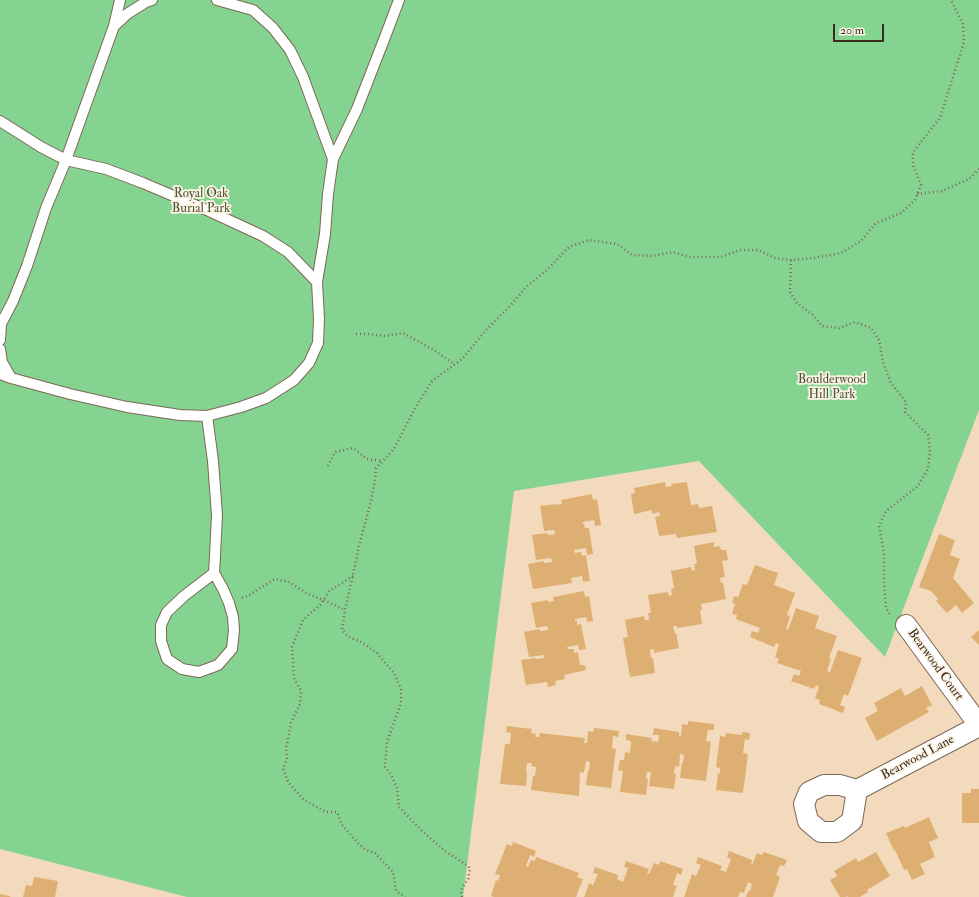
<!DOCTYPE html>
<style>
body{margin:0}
#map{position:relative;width:979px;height:897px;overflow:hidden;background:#f4dabd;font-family:"IM FELL Double Pica",serif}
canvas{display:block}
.scale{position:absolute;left:833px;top:24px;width:51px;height:18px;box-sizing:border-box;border:2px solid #3b2a1e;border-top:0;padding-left:5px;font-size:12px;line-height:14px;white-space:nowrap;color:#3b2a1e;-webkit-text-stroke:3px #fcf5e5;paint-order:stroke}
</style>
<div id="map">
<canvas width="979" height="897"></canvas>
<div class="scale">20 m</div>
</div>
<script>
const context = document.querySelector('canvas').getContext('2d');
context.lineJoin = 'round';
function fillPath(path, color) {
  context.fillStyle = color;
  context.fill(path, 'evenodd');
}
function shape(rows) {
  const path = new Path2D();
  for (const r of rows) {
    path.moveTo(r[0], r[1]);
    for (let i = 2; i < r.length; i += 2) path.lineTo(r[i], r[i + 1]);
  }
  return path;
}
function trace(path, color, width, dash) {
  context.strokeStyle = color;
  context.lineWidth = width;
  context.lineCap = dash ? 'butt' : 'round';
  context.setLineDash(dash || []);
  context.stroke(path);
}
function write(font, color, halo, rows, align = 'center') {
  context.font = font + ' "IM FELL Double Pica",serif';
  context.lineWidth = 3.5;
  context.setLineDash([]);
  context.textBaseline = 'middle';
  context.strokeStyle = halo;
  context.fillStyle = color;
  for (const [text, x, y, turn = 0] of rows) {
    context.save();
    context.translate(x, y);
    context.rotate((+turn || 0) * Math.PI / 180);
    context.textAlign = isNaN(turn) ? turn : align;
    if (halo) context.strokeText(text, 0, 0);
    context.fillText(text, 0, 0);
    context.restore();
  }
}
const green = shape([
 [0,0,979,0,979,410,885,657,699,461,514,491,463,897,187,897,0,849]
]);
const building = shape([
 [665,482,666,487,672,486,671,484,687,482,691,505,698,504,699,508,712,506,717,532,677,538,676,534,659,536,655,517,660,516,659,512,652,514,652,510,634,514,631,494,635,493,634,488],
 [592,494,593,500,597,499,601,525,595,526,594,520,583,522,583,524,584,524,585,528,589,528,593,554,587,555,586,548,574,550,575,553,581,552,582,556,586,555,590,581,583,582,582,576,571,578,572,583,533,589,528,564,544,561,544,563,552,562,551,558,536,560,532,535,547,533,548,535,555,534,554,530,544,531,540,506,556,504,556,505,562,504,561,500],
 [939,534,955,540,950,555,960,559,953,578,974,603,962,613,956,605,947,613,936,601,938,599,931,591,919,587],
 [714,542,714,547,720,546,721,550,726,550,728,560,722,561,725,577,720,578,721,583,723,583,726,599,701,604,702,610,700,610,702,624,677,628,677,626,673,626,675,634,676,633,679,648,654,653,654,649,650,650,651,658,653,658,655,673,630,677,623,638,628,637,625,620,644,616,645,620,649,620,648,613,651,613,648,595,668,592,669,596,672,595,671,589,674,588,671,571,691,567,692,571,695,570,694,564,697,564,694,546],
 [755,565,778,573,774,585,795,593,787,615,790,616,786,629,788,630,796,608,819,616,815,628,837,636,829,658,831,659,827,671,830,672,838,650,862,658,848,696,844,694,840,705,845,707,843,713,819,704,820,700,815,698,819,687,816,685,814,689,791,681,794,674,799,676,801,671,777,663,779,659,775,657,779,644,776,643,774,647,750,637,752,631,758,633,760,628,736,619,737,615,732,614,735,604,732,603,734,596,738,597,743,584,747,585],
 [584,591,585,597,589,596,593,621,587,622,586,617,575,619,575,621,577,621,577,625,581,624,586,649,579,650,578,645,567,647,568,649,574,649,574,653,578,652,580,665,585,665,586,670,581,671,582,671,564,675,565,679,555,681,556,685,548,687,547,682,526,685,521,660,536,658,536,659,544,658,544,655,529,657,524,632,539,629,540,631,548,630,547,626,536,628,531,603,548,600,548,602,554,601,553,597],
 [979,630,979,645,971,637],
 [922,686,932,705,926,708,929,712,877,741,865,718,878,711,874,703,901,688,905,696],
 [688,721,714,724,714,730,708,730,706,741,711,742,706,781,680,778,682,762,683,763,684,755,680,754,679,767,675,766,674,774,676,774,674,789,649,786,651,772,647,772,646,779,648,779,646,795,620,792,623,771,618,770,620,760,624,760,625,752,630,753,631,741,626,740,626,734,652,738,651,741,658,742,659,735,653,735,654,728,679,732,679,736,681,736,682,724,688,725],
 [507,726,532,729,531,733,536,734,535,737,539,737,540,733,585,738,584,743,587,743,588,731,593,732,594,728,619,731,618,737,613,736,612,748,616,749,611,788,586,785,588,770,589,770,590,762,586,761,584,773,580,772,579,796,531,790,533,776,535,776,536,767,531,766,532,763,527,763,526,771,527,772,526,786,500,784,505,744,510,744,511,733,506,732],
 [742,732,750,733,749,740,745,739,743,753,748,754,743,793,716,790,718,773,720,774,720,768,716,767,720,736,725,737,726,733,742,735],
 [971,789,979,789,979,823,962,823,962,793,971,793],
 [929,817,938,838,929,842,935,857,920,864,925,874,912,880,907,869,904,870,895,850,894,851,886,833,904,826,905,828],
 [513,842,536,851,534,857,530,855,526,866,528,867,531,860,535,861,536,857,579,873,577,877,583,879,576,897,494,897,491,896,496,880,498,881,500,875,495,874,507,844,512,846],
 [729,851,752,860,751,864,752,865,757,853,762,855,764,852,787,860,784,866,780,865,776,875,780,877,773,897,746,897,748,891,750,891,752,884,748,882,744,893,740,892,738,897,684,897,692,874,696,876,701,865,696,863,698,857,722,866,720,870,726,872,731,859,727,857],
 [876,852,890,876,867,890,868,892,860,897,848,897,847,896,846,897,840,897,830,880,837,876,834,871,856,858,858,862],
 [626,861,649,869,647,873,649,874,654,863,659,865,660,861,683,869,681,875,677,873,673,885,677,886,673,897,584,897,589,883,593,885,598,874,593,873,595,867,618,875,617,879,623,882,628,868,624,867],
 [34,877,58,881,55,897,23,897,26,885,32,886],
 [0,894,10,896,10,897,0,897]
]);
const path = shape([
 [917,194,942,191,969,179,979,169],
 [791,260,790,292,797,303,813,315,822,326,839,328,855,322,871,328,879,340,883,362,891,383,906,402,905,412,928,435,930,452,928,469,917,487,886,511,879,526,884,553,884,580,886,608,891,616],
 [356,334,368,334,384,336,403,333,432,349,454,364],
 [328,466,335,452,353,448,367,459,382,461],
 [353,576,329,591,321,604,303,620,292,647,294,678,301,691,300,704,291,723,286,749,287,758,283,769,288,782,304,800,326,812,337,812,342,825,359,844,366,850,375,853,393,872,396,891,405,897],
 [242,598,248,596,260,588,275,579,289,582,308,594,324,600,345,610],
 [462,897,461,890,468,879,470,869,468,866,445,851,422,831,399,807,397,788,391,775,385,767,387,742,401,703,401,689,394,673,377,653,363,643,349,637,342,630,345,610,353,575,359,546,371,501,375,480,376,468,394,449,414,410,432,381,462,359,487,329,510,306,526,287,547,270,569,247,589,240,617,244,632,255,652,256,673,252,690,257,721,257,740,250,758,250,775,258,791,260,814,258,841,253,861,241,876,223,901,213,915,200,921,185,913,165,913,152,940,118,964,42,963,24,951,0]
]);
const lane = shape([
 [217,0,253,10,273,28,290,50,303,77,333,159],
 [114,26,120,0],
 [0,121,41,147,66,160,106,169,143,183,209,211,263,236,288,252,317,282],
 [0,324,1,324,13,301,27,266,46,208,66,160,114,26,127,14,146,2,152,0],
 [0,340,1,324],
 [0,349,2,362,11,378],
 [0,374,11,378,70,394,127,407,180,415,207,416,241,407,266,398,294,380,309,363,318,343,319,319,317,282,325,234,328,194,333,159,357,109,385,37,399,0],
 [207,416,213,461,217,515,215,556,214,573,223,589,229,603,233,617,234,630,232,649,218,665,199,672,182,669,167,659,161,641,161,625,167,612,184,596,214,573]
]);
const street = shape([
 [906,625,979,725],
 [857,790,852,821,837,832,821,832,808,821,804,804,809,792,824,785,840,785,857,790,979,726]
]);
const parkNames = [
 ["Royal Oak",201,194],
 ["Burial Park",201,209],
 ["Boulderwood",832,380],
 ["Hill Park",832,395]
];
const streetNames = [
 ["Bearwood Court",935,665,54],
 ["Bearwood Lane",918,758,-28]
];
fillPath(green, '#85d391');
fillPath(building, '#deaf72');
trace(lane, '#7c6856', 12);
trace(street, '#7c6856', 22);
trace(path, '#7c6856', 2.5, [1, 3]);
trace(lane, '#fff', 10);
trace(street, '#fff', 20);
write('13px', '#4e543b', '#fcf5e5', parkNames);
write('13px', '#3b2a1e', '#fcf5e5', streetNames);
</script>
